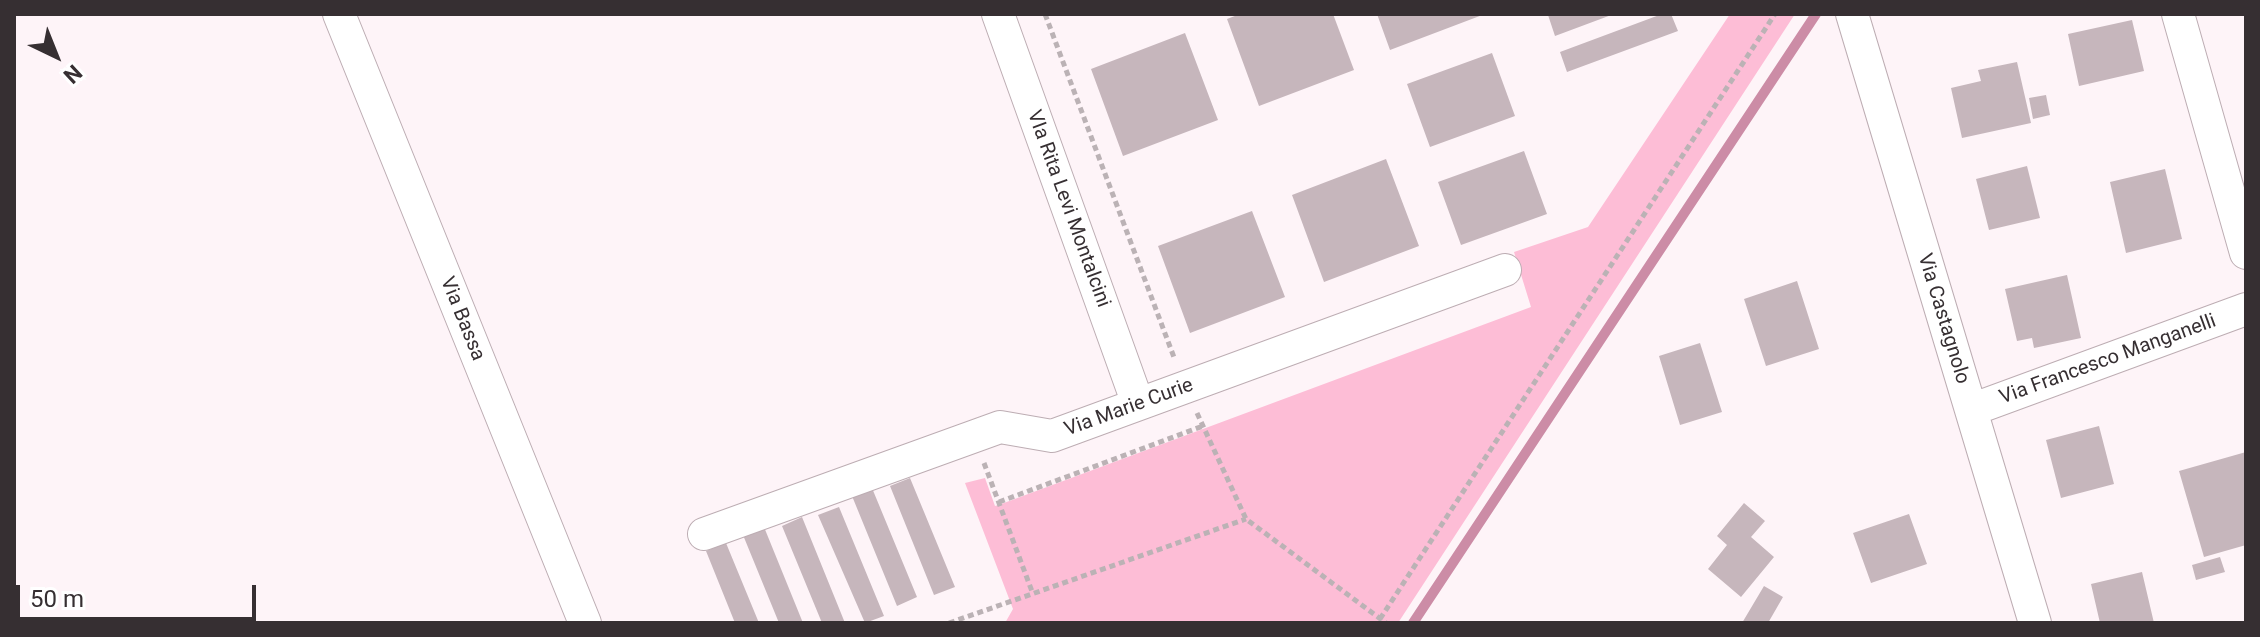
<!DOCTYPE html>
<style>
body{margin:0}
#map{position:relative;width:2260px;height:637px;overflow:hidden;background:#fef4f8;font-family:Roboto,sans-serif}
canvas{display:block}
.frame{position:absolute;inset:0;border:16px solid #362f32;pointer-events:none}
.north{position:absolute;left:16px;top:16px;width:80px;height:80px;-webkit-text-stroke:6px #fff;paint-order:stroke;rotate:137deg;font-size:22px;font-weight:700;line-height:32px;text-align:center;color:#362f32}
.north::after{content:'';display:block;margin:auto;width:28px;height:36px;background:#362f32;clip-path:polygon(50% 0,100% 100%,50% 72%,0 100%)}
.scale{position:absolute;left:16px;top:585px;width:240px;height:36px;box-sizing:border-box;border:4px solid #362f32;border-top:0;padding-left:10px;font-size:24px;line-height:28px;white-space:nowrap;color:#362f32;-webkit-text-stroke:6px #fff;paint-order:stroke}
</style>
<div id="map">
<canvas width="2260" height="637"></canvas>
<div class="frame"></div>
<div class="north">N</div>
<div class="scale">50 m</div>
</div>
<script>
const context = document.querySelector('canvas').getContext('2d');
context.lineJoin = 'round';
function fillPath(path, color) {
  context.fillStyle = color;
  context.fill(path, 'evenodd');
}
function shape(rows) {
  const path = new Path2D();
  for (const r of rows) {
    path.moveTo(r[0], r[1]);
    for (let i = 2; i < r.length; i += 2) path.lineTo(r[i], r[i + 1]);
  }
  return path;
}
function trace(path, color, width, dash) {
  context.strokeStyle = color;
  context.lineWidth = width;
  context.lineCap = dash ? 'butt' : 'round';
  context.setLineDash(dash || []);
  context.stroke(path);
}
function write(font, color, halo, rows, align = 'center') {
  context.font = font + ' Roboto,sans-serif';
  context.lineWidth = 6;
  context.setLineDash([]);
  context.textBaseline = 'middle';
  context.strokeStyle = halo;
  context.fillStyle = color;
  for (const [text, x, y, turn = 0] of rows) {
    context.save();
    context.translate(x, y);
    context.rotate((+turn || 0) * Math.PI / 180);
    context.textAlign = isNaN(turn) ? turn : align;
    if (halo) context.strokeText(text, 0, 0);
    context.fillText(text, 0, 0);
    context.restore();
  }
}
const green = shape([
 [1730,14,1795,14,1398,623,1005,623,1013,609,965,483,985,478,995,506,1004,503,1531,307,1514,252,1588,227]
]);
const stream = shape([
 [1413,623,1816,14]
]);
const building = shape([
 [1240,14,1333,14,1354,70,1259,106,1227,19],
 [1377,14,1485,14,1390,50],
 [1614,14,1555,36,1548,15,1551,14],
 [1662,14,1671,14,1678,31,1567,72,1560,52],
 [2132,20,2144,71,2079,86,2068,34],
 [1185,33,1218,120,1123,156,1091,69],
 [1492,53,1515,116,1430,147,1407,84],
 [2017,62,2031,123,1962,138,1951,88,1981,81,1978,70],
 [2046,95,2050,115,2033,119,2029,98],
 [1524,151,1547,214,1461,245,1438,182],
 [1386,159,1419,246,1324,282,1292,195],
 [2027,166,2040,218,1989,230,1976,179],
 [2165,169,2182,239,2126,253,2110,182],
 [1252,211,1285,297,1190,333,1158,246],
 [2067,275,2081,338,2034,348,2032,338,2017,341,2005,289],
 [1797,281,1819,349,1766,366,1744,299],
 [1700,343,1722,412,1680,425,1659,356],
 [2099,426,2114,484,2061,498,2046,440],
 [2246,452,2246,545,2204,557,2179,471],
 [910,478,955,587,934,595,890,486],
 [872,488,917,597,897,606,852,496],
 [1744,503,1765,521,1751,537,1774,557,1741,597,1708,569,1727,545,1717,536],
 [839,507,884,616,865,623,818,515],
 [1909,514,1927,564,1871,583,1853,533],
 [802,517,845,623,822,623,782,526],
 [764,527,803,623,779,623,743,535],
 [726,543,759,623,735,623,706,551],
 [2220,557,2225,572,2196,580,2192,565],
 [2142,572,2154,623,2100,623,2091,584],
 [1764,586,1783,597,1768,623,1742,623]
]);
const path = shape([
 [1045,14,1175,360],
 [1197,413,1246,519,1386,623],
 [984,463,1033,594],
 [999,502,1203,426],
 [1380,619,1775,14],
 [949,623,1246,519]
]);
const minor = shape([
 [339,14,585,623],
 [998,14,1138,404],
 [1852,14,2035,623],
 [2178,14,2246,253],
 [1971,410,2246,309],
 [704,534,1000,427,1052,436,1505,270]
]);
const streetNames = [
 ["VIa Rita Levi Montalcini",1068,209,70],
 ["Via Bassa",462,319,68],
 ["Via Castagnolo",1943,319,73],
 ["Via Francesco Manganelli",2108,360,-20],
 ["Via Marie Curie",1129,408,-20]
];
fillPath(green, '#fdbdd6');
trace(stream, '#cc8ca6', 10);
fillPath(building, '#c6b6bc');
trace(minor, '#bdadb3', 34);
trace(path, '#bbb2b5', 5, [6, 4]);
trace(minor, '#fff', 32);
write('20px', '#362f32', '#fff', streetNames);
</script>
